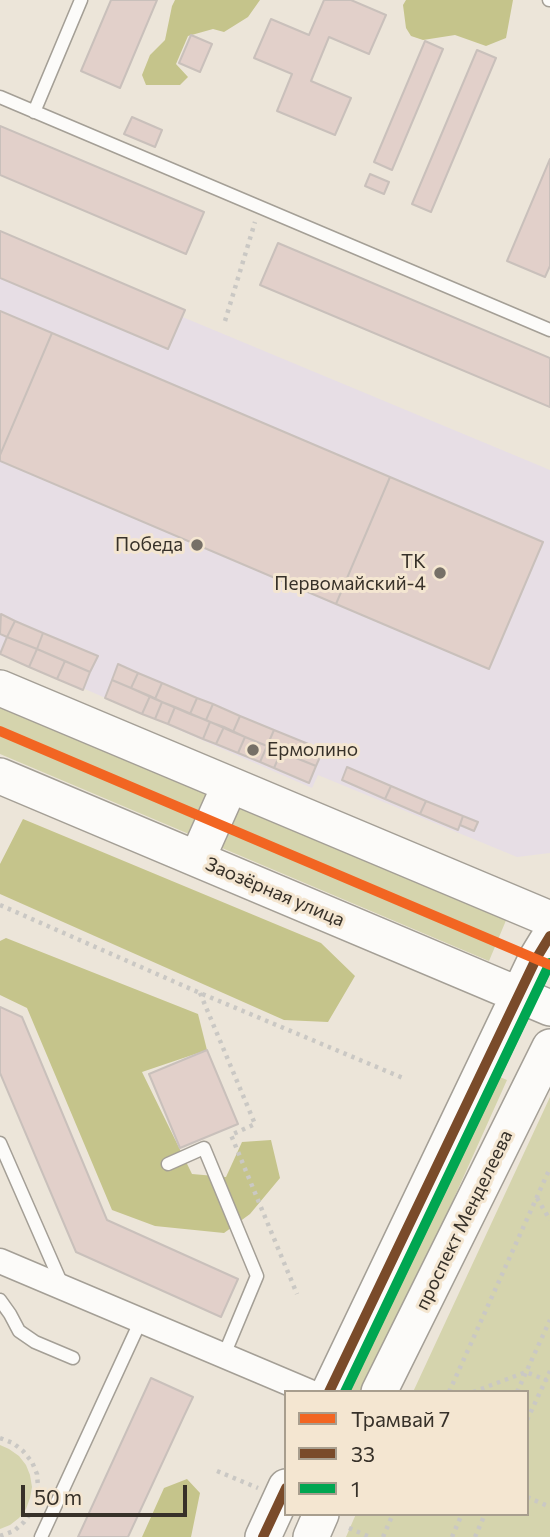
<!DOCTYPE html>
<meta charset="utf-8">
<style>
body{margin:0}
#map{position:relative;width:550px;height:1537px;overflow:hidden;background:#ece5d9;font-family:Commissioner,sans-serif}
canvas{display:block}
.legend{position:absolute;left:284px;top:1390px;width:245px;height:126px;box-sizing:border-box;background:#f4e6d1;border:2px solid #a89e8e;margin:0;padding:9px 12px;list-style:none;font-size:21px;color:#373129}
.legend li{display:flex;align-items:center;gap:14px;height:35px}
.legend b{width:35px;border:2px solid #a89e8e}
.scale{position:absolute;left:21px;top:1485px;width:166px;height:32px;box-sizing:border-box;border:4px solid #373129;border-top:0;padding-left:9px;font-size:21px;line-height:24px;white-space:nowrap;color:#373129;-webkit-text-stroke:5px #f4e6d1;paint-order:stroke}
</style>
<div id="map">
<canvas width="550" height="1537"></canvas>
<ul class="legend">
<li><b style="height:9px;background:#f26522"></b>Трамвай 7</li>
<li><b style="height:9px;background:#7a4b2a"></b>33</li>
<li><b style="height:9px;background:#00a651"></b>1</li>
</ul>
<div class="scale">50 m</div>
</div>
<script>
const context = document.querySelector('canvas').getContext('2d');
context.lineJoin = 'round';
function fillPath(path, color) {
  context.fillStyle = color;
  context.fill(path, 'evenodd');
}
function shape(rows) {
  const path = new Path2D();
  for (const r of rows) {
    path.moveTo(r[0], r[1]);
    for (let i = 2; i < r.length; i += 2) path.lineTo(r[i], r[i + 1]);
  }
  return path;
}
function trace(path, color, width, dash) {
  context.strokeStyle = color;
  context.lineWidth = width;
  context.lineCap = dash ? 'butt' : 'round';
  context.setLineDash(dash || []);
  context.stroke(path);
}
function write(font, color, halo, rows, align = 'center') {
  context.font = font + ' Commissioner,sans-serif';
  context.lineWidth = 6;
  context.setLineDash([]);
  context.textBaseline = 'middle';
  context.strokeStyle = halo;
  context.fillStyle = color;
  for (const [text, x, y, turn = 0] of rows) {
    context.save();
    context.translate(x, y);
    context.rotate((+turn || 0) * Math.PI / 180);
    context.textAlign = isNaN(turn) ? turn : align;
    if (halo) context.strokeText(text, 0, 0);
    context.fillText(text, 0, 0);
    context.restore();
  }
}
const commercial = shape([
 [0,241,550,470,550,853,517,857,318,775,312,788,0,652]
]);
const green = shape([
 [0,703,507,918,489,961,0,754],
 [493,1074,507,1080,367,1392,350,1392],
 [550,1097,550,1537,346,1537,356,1514,527,1514,527,1392,413,1392],
 [0,1445,9,1449,19,1456,26,1465,30,1475,32,1487,30,1498,26,1509,19,1518,10,1525,0,1529]
]);
const forest = shape([
 [175,0,260,0,248,17,224,32,213,29,188,36,176,64,188,77,180,85,146,85,142,75,150,55,165,40,172,6],
 [406,0,513,0,506,38,486,46,455,35,423,40,411,36,406,28,403,5],
 [23,819,321,943,355,976,328,1022,284,1020,0,894,0,864],
 [6,938,198,1014,207,1050,142,1072,192,1174,226,1177,242,1142,271,1140,280,1178,250,1214,224,1233,155,1226,112,1210,27,1008,0,995,0,941],
 [187,1479,200,1493,191,1537,142,1537,164,1488]
]);
const building = shape([
 [111,0,157,0,120,88,81,71,111,0],
 [324,0,351,0,386,15,369,54,329,37,311,81,351,98,335,135,277,111,292,74,254,58,271,19,309,35,324,0],
 [191,35,212,44,200,72,179,63,191,35],
 [425,41,443,49,392,170,374,162,425,41],
 [477,50,496,58,431,212,412,204,477,50],
 [132,117,162,130,155,147,124,134,132,117],
 [0,126,204,212,186,254,0,175,0,126],
 [550,159,550,266,545,277,507,261,550,159],
 [370,174,389,182,384,194,365,186,370,174],
 [0,231,185,310,168,349,0,278,0,231],
 [278,243,550,358,550,407,260,285,278,243],
 [0,311,52,333,0,455,0,311],
 [52,333,390,477,336,604,0,461,0,455,52,333],
 [390,477,543,542,489,669,336,604,390,477],
 [1,614,15,621,7,637,0,634,1,614],
 [15,621,43,633,37,649,7,637,15,621],
 [43,633,98,656,90,672,37,649,43,633],
 [7,637,37,649,29,667,0,654,7,637],
 [37,649,65,661,57,679,29,667,37,649],
 [65,661,90,672,83,690,57,679,65,661],
 [118,664,138,673,131,688,112,680,118,664],
 [138,673,162,683,155,699,131,688,138,673],
 [112,680,150,696,142,714,105,698,112,680],
 [162,683,197,698,190,714,155,699,162,683],
 [150,696,162,702,155,719,142,714,150,696],
 [197,698,213,704,206,720,190,714,197,698],
 [162,702,175,707,168,724,155,719,162,702],
 [213,704,240,716,233,732,206,720,213,704],
 [175,707,210,722,203,739,168,724,175,707],
 [240,716,274,730,267,746,233,732,240,716],
 [210,722,224,727,216,744,203,739,210,722],
 [224,727,245,737,238,753,216,744,224,727],
 [274,730,323,750,316,766,267,746,274,730],
 [245,737,267,746,260,762,238,753,245,737],
 [267,746,281,752,274,768,260,762,267,746],
 [281,752,316,766,309,783,274,768,281,752],
 [347,767,391,786,385,799,342,780,347,767],
 [391,786,426,801,420,814,385,799,391,786],
 [426,801,463,816,458,830,420,814,426,801],
 [463,816,478,822,474,831,460,825,463,816],
 [0,1007,22,1017,107,1220,238,1279,221,1317,76,1252,0,1073,0,1007],
 [207,1050,238,1124,180,1148,149,1074,207,1050],
 [151,1378,193,1397,184,1416,128,1537,78,1537,151,1378]
]);
const path = shape([
 [225,321,255,222],
 [0,905,200,993,403,1078],
 [200,993,255,1124,231,1135,297,1294],
 [537,1198,550,1220],
 [449,1392,550,1168],
 [473,1392,526,1372,546,1380,550,1378],
 [517,1392,550,1320],
 [527,1420,550,1371],
 [0,1438,13,1443,23,1451,32,1462,37,1474,38,1487,36,1503],
 [217,1471,258,1488],
 [527,1497,550,1507],
 [349,1528,370,1537],
 [0,1536,14,1531,24,1522,32,1511],
 [383,1537,393,1514],
 [452,1537,462,1514],
 [475,1537,485,1514]
]);
const service = shape([
 [549,0,550,0],
 [0,97,550,330],
 [34,112,81,0],
 [0,1143,63,1287],
 [168,1164,204,1148,257,1276,224,1355],
 [0,1300,10,1314,19,1331,35,1342,73,1358],
 [41,1537,141,1320]
]);
const minor = shape([
 [0,1261,310,1392]
]);
const secondary = shape([
 [0,688,550,919],
 [0,776,550,1008],
 [197,859,230,785],
 [329,1392,536,959,550,936],
 [379,1392,550,1047],
 [263,1537,286,1487],
 [311,1537,321,1514]
]);
const bus1 = shape([
 [329,1392,536,959,550,936],
 [263,1537,286,1488]
]);
const bus2 = shape([
 [345,1392,550,963]
]);
const tram1 = shape([
 [0,731,550,965]
]);
const markers = [
 [197,545,7,"#767067"],
 [440,573,7,"#767067"],
 [253,750,7,"#767067"]
];
const poiNames = [
 ["Победа",183,545],
 ["ТК",426,562],
 ["Первомайский-4",426,584],
 ["Ермолино",267,750,"left"]
];
const streetNames = [
 ["Заозёрная улица",275,892,23],
 ["проспект Менделеева",464,1220,-64]
];
fillPath(commercial, '#e7dee5');
fillPath(green, '#d5d4ad');
fillPath(forest, '#c5c48b');
fillPath(building, '#e2d0ca');
trace(building, '#c9c0bb', 2);
trace(service, '#a49f96', 15);
trace(minor, '#a49f96', 27);
trace(secondary, '#a49f96', 38);
trace(path, '#cac8c4', 4.5, [3.5, 5]);
trace(service, '#fcfbf9', 12);
trace(minor, '#fcfbf9', 24);
trace(secondary, '#fcfbf9', 35);
trace(bus1, '#7a4b2a', 10);
trace(bus2, '#00a651', 10);
trace(tram1, '#f26522', 10);
for (const [x, y, r, color] of markers) {
  const dot = new Path2D();
  dot.arc(x, y, r, 0, 2 * Math.PI);
  context.fillStyle = color;
  context.fill(dot);
  trace(dot, '#f4e6d1', 2.5);
}
write('19px', '#373129', '#f4e6d1', poiNames, 'right');
write('19px', '#373129', '#f4e6d1', streetNames);
</script>
